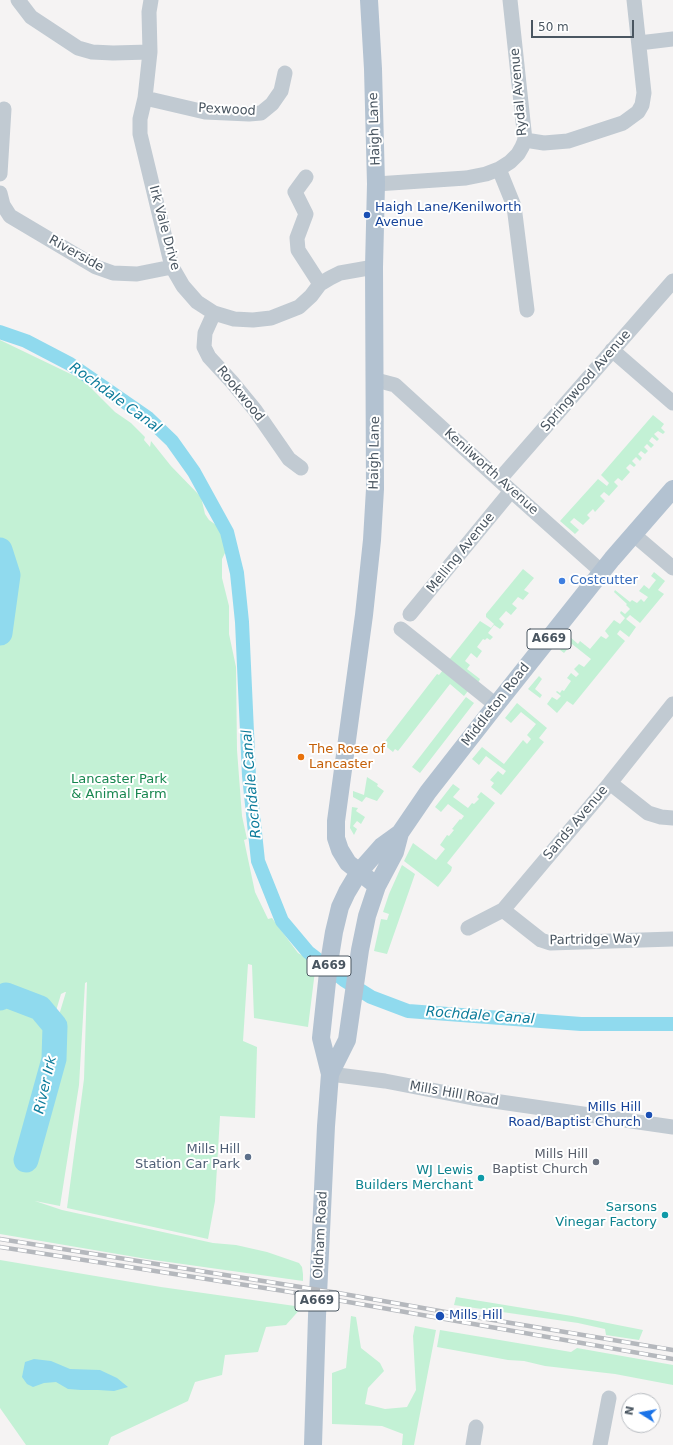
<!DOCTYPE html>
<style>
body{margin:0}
#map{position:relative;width:673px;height:1445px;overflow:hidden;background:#f5f3f3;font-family:"DejaVu Sans",sans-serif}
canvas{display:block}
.north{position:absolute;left:621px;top:1393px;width:40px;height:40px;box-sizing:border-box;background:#fff;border:1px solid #b7bbc0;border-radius:50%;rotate:281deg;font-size:11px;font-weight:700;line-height:16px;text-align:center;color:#4a5661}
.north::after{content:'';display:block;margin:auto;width:14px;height:18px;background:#1a73e8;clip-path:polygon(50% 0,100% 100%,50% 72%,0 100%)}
.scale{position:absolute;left:531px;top:20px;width:103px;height:18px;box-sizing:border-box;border:2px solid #4a5661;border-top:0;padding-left:5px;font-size:12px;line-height:14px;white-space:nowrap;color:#4a5661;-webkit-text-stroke:3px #fff;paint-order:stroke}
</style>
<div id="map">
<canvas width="673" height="1445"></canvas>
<div class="north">N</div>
<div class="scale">50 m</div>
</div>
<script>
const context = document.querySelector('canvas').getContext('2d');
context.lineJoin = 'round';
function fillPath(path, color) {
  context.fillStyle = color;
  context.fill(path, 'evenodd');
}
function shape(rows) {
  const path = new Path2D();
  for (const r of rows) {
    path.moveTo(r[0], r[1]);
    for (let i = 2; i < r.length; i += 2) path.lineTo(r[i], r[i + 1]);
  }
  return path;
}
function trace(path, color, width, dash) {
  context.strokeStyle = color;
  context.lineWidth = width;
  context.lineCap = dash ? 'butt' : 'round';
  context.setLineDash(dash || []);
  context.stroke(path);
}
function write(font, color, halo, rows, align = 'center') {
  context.font = font + ' "DejaVu Sans",sans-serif';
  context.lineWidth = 4;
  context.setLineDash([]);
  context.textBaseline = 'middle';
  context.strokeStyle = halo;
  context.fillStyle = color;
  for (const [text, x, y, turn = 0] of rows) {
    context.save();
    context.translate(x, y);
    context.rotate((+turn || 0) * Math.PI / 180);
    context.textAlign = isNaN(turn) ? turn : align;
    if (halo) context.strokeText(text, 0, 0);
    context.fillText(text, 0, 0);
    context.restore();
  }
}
const green = shape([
 [0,340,83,380,115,412,131,423,145,437,144,440,150,447,151,441,171,466,201,497,205,514,209,520,226,532,225,553,222,559,222,578,229,606,229,634,236,667,237,750,242,816,247,839,244,840,255,892,268,919,272,918,298,953,310,960,315,971,308,1027,254,1018,252,965,248,964,243,1041,257,1047,255,1118,220,1116,215,1201,208,1239,67,1208,84,1079,87,982,85,983,79,1085,60,1206,35,1201,62,1210,213,1243,236,1245,267,1252,299,1263,302,1267,303,1274,303,1281,147,1259,0,1234],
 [65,992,66,992,59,1015,54,1011,56,1011,61,994],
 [653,415,664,424,661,428,665,432,663,434,658,431,654,434,659,439,657,441,652,437,649,441,654,445,651,448,647,444,644,447,648,451,645,454,641,451,638,454,642,458,640,461,636,457,632,461,636,465,634,467,630,464,626,468,630,472,622,481,618,478,614,482,618,486,609,496,604,492,600,496,605,501,595,512,593,509,587,515,590,518,583,525,574,518,570,522,579,530,575,534,560,521,598,479,607,486,609,483,601,475],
 [523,569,534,578,524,590,529,593,523,600,518,597,512,604,517,608,511,615,506,611,499,619,504,624,500,629,494,625,488,633,493,637,490,640,487,638,485,640,483,639,477,647,482,651,477,658,471,653,465,661,470,665,467,669,480,679,478,683,449,660,480,621,491,628,494,624,486,617,486,614],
 [654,572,665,581,658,590,664,594,640,623,630,615,626,619,636,627,629,637,620,630,617,634,625,641,573,705,567,701,557,713,547,704,552,697,557,700,561,696,556,692,557,691,560,693,562,690,564,691,571,681,567,678,571,673,576,677,579,674,574,669,579,664,584,667,591,659,572,644,564,653,560,650,570,637,578,644,580,641,590,649,601,636,606,639,609,636,605,631,614,620,620,624,625,618,620,613,621,611,625,614,630,609,626,605,627,604,614,592,615,590,630,602,632,600,637,603,641,599,644,602,648,597,639,591,644,585,649,589,652,585,656,580,651,576],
 [443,670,468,691,464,696,450,684,398,751,395,749,393,752,383,744,437,674,439,675],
 [539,676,542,679,535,689,542,695,540,698,528,689],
 [466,697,474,703,420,773,412,767],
 [517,703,547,728,539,738,544,742,501,795,491,787,494,783,490,780,498,771,503,775,506,771,486,756,479,765,472,759,482,747,504,764,523,740,527,744,531,739,527,735,536,724,521,712,511,723,505,718],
 [367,777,378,784,377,786,384,791,377,801,366,797,362,802,353,797,353,791,364,795],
 [453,784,460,789,453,797,468,808,472,803,474,804,479,799,477,797,481,792,495,803,447,863,452,867,451,871,438,887,404,861,413,843,436,860,445,849,440,845,447,835,449,836,454,830,452,829,460,819,461,820,464,816,448,804,441,812,435,807],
 [352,807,358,808,356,811,365,817,361,824,357,821,353,826,357,829,354,835,350,828],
 [402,865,415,874,387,954,374,951,381,919,387,920,389,914,383,912,389,894],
 [0,1260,161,1287,302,1307,286,1325,266,1327,258,1352,225,1355,222,1375,195,1382,188,1401,111,1437,108,1445,26,1445,0,1408],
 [456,1297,572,1316,643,1330,639,1340,606,1335,605,1329,578,1323,454,1305],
 [351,1316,356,1317,361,1348,380,1363,384,1371,368,1388,365,1404,385,1409,407,1407,416,1390,413,1336,415,1326,436,1330,414,1445,402,1445,403,1434,382,1426,332,1424,332,1373,346,1368],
 [440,1330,571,1352,577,1348,673,1365,673,1385,615,1374,545,1366,524,1361,508,1360,437,1347]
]);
const water = shape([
 [34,1359,51,1361,70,1369,100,1370,117,1378,128,1387,114,1391,98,1390,81,1390,68,1389,56,1382,44,1383,33,1387,27,1384,22,1377,25,1362]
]);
const canal = shape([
 [0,332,26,341,70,364,148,418,172,441,194,472,227,532,237,573,242,622,249,776,258,861,282,921,308,952,344,980,371,997,408,1011,581,1024,673,1024]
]);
const river = shape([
 [0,550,8,575,0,633],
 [0,998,6,995,40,1008,55,1026,54,1059,26,1160]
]);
const minor = shape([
 [18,0,31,17,78,48,92,52,113,53,150,52],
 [151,0,149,12,150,52,145,98,140,119,140,134,172,267,183,286,197,302,214,313,234,319,253,320,271,318,299,307,311,296,320,284,330,278,340,273,374,267],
 [639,43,673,39],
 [145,98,205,112,249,114,261,113,272,104,281,91,285,73],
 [525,140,544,143,568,141,623,123,638,112,642,105,644,93,634,0],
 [499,169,514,206,527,310],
 [0,174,4,109],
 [306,177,295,192,306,214,297,238,298,250,320,284],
 [376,184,466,178,486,174,499,169,510,162,518,154,522,147,525,140,510,0],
 [0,193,3,205,10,216,96,267,113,273,137,274,172,267],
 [214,313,205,333,204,347,209,357,232,382,255,410,289,459,301,468],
 [612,350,673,403],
 [376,380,395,385,499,480,602,572],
 [499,480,673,281],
 [633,534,673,568],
 [410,614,511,491],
 [401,629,496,705],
 [610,783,648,813,661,817,673,818],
 [503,910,541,940,550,943,673,939],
 [468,928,503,910,610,783,673,704],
 [330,1074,385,1081,473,1098,673,1127],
 [473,1445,476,1427],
 [600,1445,609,1398]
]);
const major = shape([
 [369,0,373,69,376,184,374,267,375,489,372,540,364,615,336,821,336,838,340,850,348,863,377,886],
 [330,1074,347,1040,360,950,367,916,377,886,395,852,400,833],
 [313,1445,317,1316,326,1126,330,1074,321,1038,329,963,334,932,340,907,347,892,359,872,382,846,400,833,428,792,496,705,612,559,673,489]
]);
const rail = shape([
 [0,1239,338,1293,451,1313,673,1350],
 [0,1247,297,1293,673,1359]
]);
const markers = [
 [367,215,4,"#1a4fb4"],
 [562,581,4,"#3f7fe0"],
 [301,757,4,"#e8710a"],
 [649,1115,4,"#1a4fb4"],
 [248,1157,4,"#5c6f8a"],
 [596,1162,4,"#6b7280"],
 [481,1178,4,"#0f9aa8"],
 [665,1215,4,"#0f9aa8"],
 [440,1316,5,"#1a4fb4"]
];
const shields = [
 [549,639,44],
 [329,966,44],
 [317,1301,44]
];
const shieldNames = [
 ["A669",549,639],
 ["A669",329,966],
 ["A669",317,1301]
];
const streetNames = [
 ["Rydal Avenue",519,92,-95],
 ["Pexwood",227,110,3],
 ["Haigh Lane",375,129,-92],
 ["Irk Vale Drive",164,228,75],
 ["Riverside",76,254,29],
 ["Springwood Avenue",586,381,-49],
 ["Rookwood",240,394,51],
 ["Haigh Lane",375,453,-89],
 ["Kenilworth Avenue",491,472,42],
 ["Melling Avenue",461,553,-51],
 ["Middleton Road",496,705,-52],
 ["Sands Avenue",576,823,-50],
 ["Partridge Way",595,940,-1],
 ["Mills Hill Road",454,1094,10],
 ["Oldham Road",321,1235,-87]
];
const transitNames = [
 ["Haigh Lane/Kenilworth",375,208],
 ["Avenue",375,223],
 ["Mills Hill",641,1108,"right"],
 ["Road/Baptist Church",641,1123,"right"],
 ["Mills Hill",449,1316]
];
const shopNames = [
 ["Costcutter",570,581]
];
const foodNames = [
 ["The Rose of",309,750],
 ["Lancaster",309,765]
];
const parkNames = [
 ["Lancaster Park",119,780],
 ["& Animal Farm",119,795]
];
const serviceNames = [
 ["Mills Hill",240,1150],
 ["Station Car Park",240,1165]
];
const worshipNames = [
 ["Mills Hill",588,1155],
 ["Baptist Church",588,1170]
];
const cultureNames = [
 ["WJ Lewis",473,1171],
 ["Builders Merchant",473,1186],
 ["Sarsons",657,1208],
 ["Vinegar Factory",657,1223]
];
const waterNames = [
 ["Rochdale Canal",115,398,36],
 ["Rochdale Canal",252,784,-95],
 ["Rochdale Canal",480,1016,4],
 ["River Irk",46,1085,-77]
];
fillPath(green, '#c3f1d5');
fillPath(water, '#90daee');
trace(canal, '#90daee', 14);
trace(river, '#90daee', 25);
trace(minor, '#c1cad2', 15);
trace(major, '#b3c2d1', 18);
trace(rail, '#b5b8bd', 4.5);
trace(rail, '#fff', 3, [9]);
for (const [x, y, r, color] of markers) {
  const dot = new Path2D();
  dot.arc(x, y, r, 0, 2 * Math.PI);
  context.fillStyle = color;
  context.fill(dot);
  trace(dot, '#fff', 1.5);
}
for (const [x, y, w] of shields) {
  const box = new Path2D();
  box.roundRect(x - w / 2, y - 10, w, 20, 3);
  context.fillStyle = '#fff';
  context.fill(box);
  trace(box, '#4a5661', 1);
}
write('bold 12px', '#4a5661', null, shieldNames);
write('13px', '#4a5661', '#fff', streetNames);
write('13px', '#164399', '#fff', transitNames, 'left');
write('13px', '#366cbe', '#fff', shopNames, 'left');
write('13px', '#c56008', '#fff', foodNames, 'left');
write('13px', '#17864f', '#fff', parkNames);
write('13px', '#4e5e75', '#fff', serviceNames, 'right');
write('13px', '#5b616d', '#fff', worshipNames, 'right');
write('13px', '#0d838f', '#fff', cultureNames, 'right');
write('italic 14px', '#0c7c9b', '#fff', waterNames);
</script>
